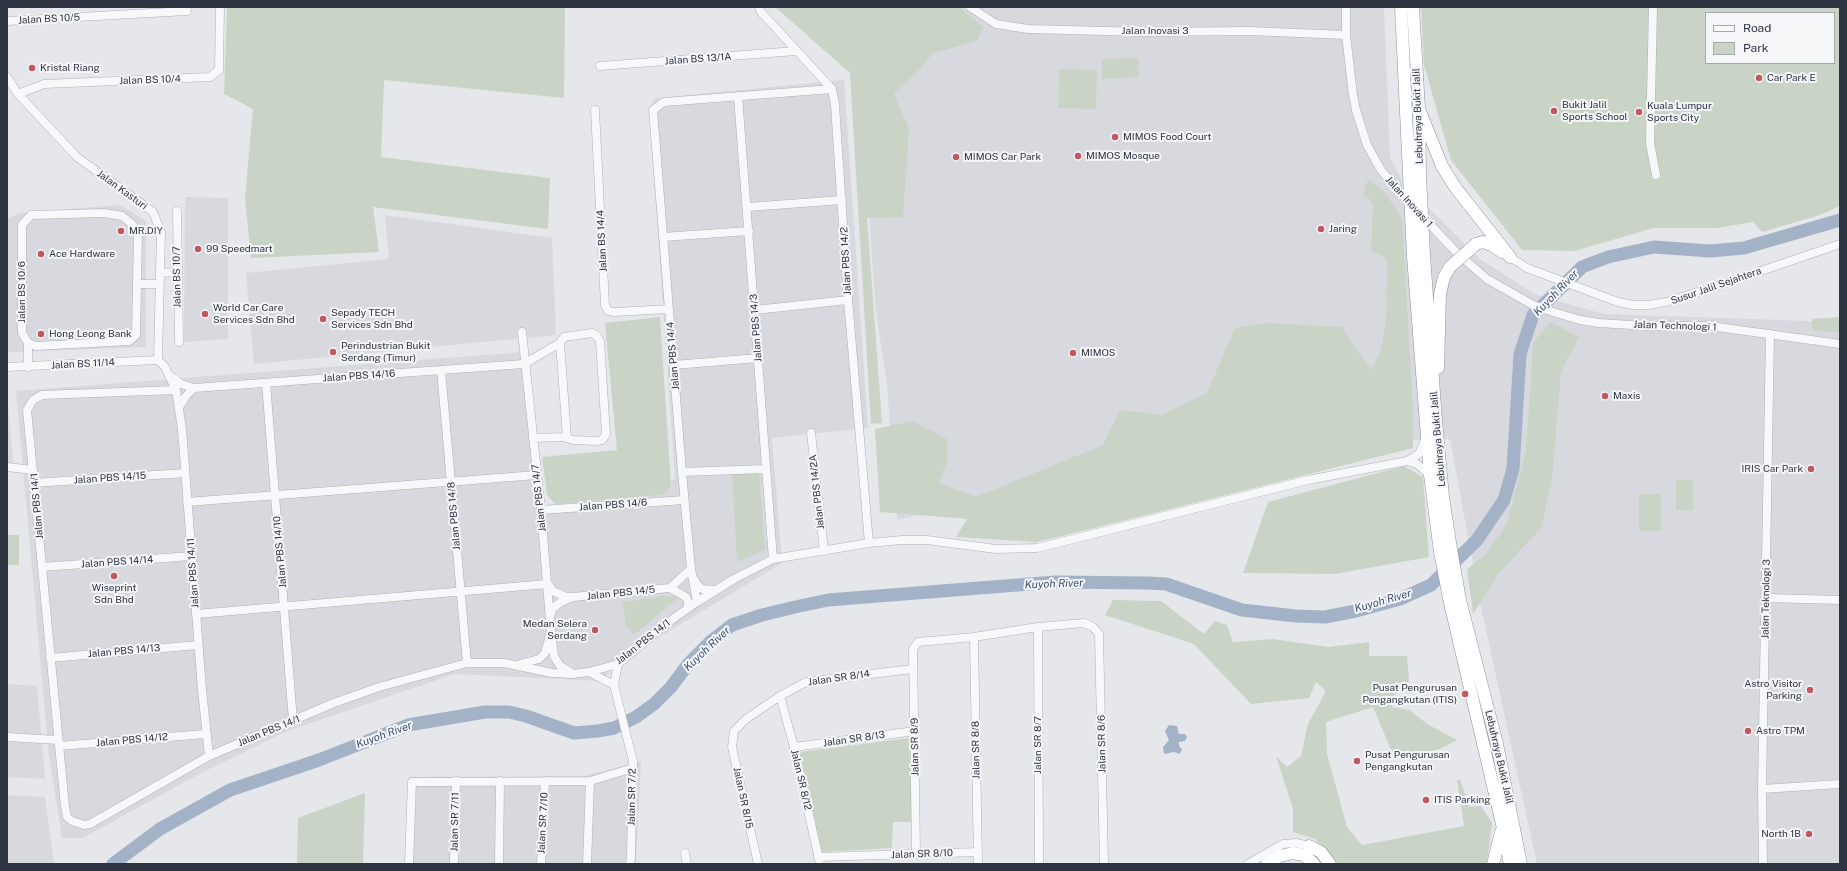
<!DOCTYPE html>
<style>
body{margin:0}
#map{position:relative;width:1847px;height:871px;overflow:hidden;background:#e5e7eb;font-family:"Public Sans",sans-serif}
canvas{display:block}
.frame{position:absolute;inset:0;border:8px solid #2e3342;pointer-events:none}
.legend{position:absolute;left:1705px;top:12px;width:130px;height:52px;box-sizing:border-box;background:#f4f6f8;border:1px solid #a5a8af;margin:0;padding:5px 7px;list-style:none;font-size:12px;color:#2e3342}
.legend li{display:flex;align-items:center;gap:8px;height:20px}
.legend b{width:20px;border:1px solid #a5a8af}
</style>
<div id="map">
<canvas width="1847" height="871"></canvas>
<div class="frame"></div>
<ul class="legend">
<li><b style="height:5px;background:#f7f8f9"></b>Road</li>
<li><b style="height:11px;background:#c9d4c7"></b>Park</li>
</ul>
</div>
<script>
const context = document.querySelector('canvas').getContext('2d');
context.lineJoin = 'round';
function fillPath(path, color) {
  context.fillStyle = color;
  context.fill(path, 'evenodd');
}
function shape(rows) {
  const path = new Path2D();
  for (const r of rows) {
    path.moveTo(r[0], r[1]);
    for (let i = 2; i < r.length; i += 2) path.lineTo(r[i], r[i + 1]);
  }
  return path;
}
function trace(path, color, width, dash) {
  context.strokeStyle = color;
  context.lineWidth = width;
  context.lineCap = dash ? 'butt' : 'round';
  context.setLineDash(dash || []);
  context.stroke(path);
}
function write(font, color, halo, rows, align = 'center') {
  context.font = font + ' "Public Sans",sans-serif';
  context.lineWidth = 4;
  context.setLineDash([]);
  context.textBaseline = 'middle';
  context.strokeStyle = halo;
  context.fillStyle = color;
  for (const [text, x, y, turn = 0] of rows) {
    context.save();
    context.translate(x, y);
    context.rotate((+turn || 0) * Math.PI / 180);
    context.textAlign = isNaN(turn) ? turn : align;
    if (halo) context.strokeText(text, 0, 0);
    context.fillText(text, 0, 0);
    context.restore();
  }
}
const built = shape([
 [800,7,1384,7,1390,157,1404,184,1480,259,1536,295,1604,314,1840,322,1840,864,1537,864,1482,612,1450,439,1392,441,1041,487,897,520,887,384,876,312,859,74],
 [844,80,868,428,772,438,782,563,620,661,601,681,454,674,285,732,199,774,83,838,62,838,49,756,16,391,524,352,545,505,660,492,675,478,649,107,656,98],
 [185,197,228,198,228,339,184,342],
 [120,205,146,221,146,347,9,352,7,347,8,218,20,213],
 [385,215,552,238,556,335,254,364,246,273,389,259],
 [7,391,14,471,7,471],
 [7,684,37,686,45,779,7,777],
 [641,761,636,864,407,864,409,777,584,776],
 [7,795,45,797,54,864,7,864]
]);
const green = shape([
 [227,7,565,7,564,98,384,80,381,157,550,178,548,229,373,207,379,252,251,258,245,198,253,109,224,94],
 [775,7,959,7,983,27,977,41,933,53,917,72,894,94,909,129,903,217,867,218,882,423,871,424,850,73],
 [1421,7,1840,7,1840,206,1820,215,1762,232,1753,222,1717,228,1653,228,1575,251,1522,250,1451,160,1424,65],
 [1706,13,1834,13,1834,63,1706,63],
 [1138,58,1139,77,1102,79,1102,59],
 [1059,69,1097,70,1096,109,1058,108],
 [1368,179,1385,193,1402,219,1413,410,1413,448,1037,542,956,537,967,519,880,512,875,429,912,421,947,439,947,462,939,483,976,497,1103,445,1120,410,1162,415,1207,393,1235,328,1268,323,1341,327,1371,369,1380,354,1386,323,1387,259,1371,251,1373,203,1363,195],
 [660,317,671,486,663,495,555,504,547,495,542,457,617,450,605,323],
 [1840,317,1840,333,1812,330,1812,319],
 [1550,322,1579,337,1561,372,1552,479,1541,528,1499,573,1473,614,1467,569,1486,554,1507,524,1526,450,1533,343],
 [1404,466,1423,477,1429,557,1335,574,1243,573,1268,502],
 [759,473,765,550,737,562,732,474],
 [1676,480,1693,480,1693,511,1676,510],
 [1639,494,1661,494,1661,531,1639,531],
 [7,535,19,535,19,565,7,565],
 [663,596,679,597,634,635,626,625,622,602],
 [1113,600,1161,601,1204,634,1215,621,1227,625,1233,642,1272,639,1328,647,1369,642,1369,656,1407,656,1409,681,1393,696,1392,707,1410,710,1427,724,1457,740,1440,749,1395,759,1373,707,1326,722,1327,754,1347,827,1362,845,1464,826,1457,780,1460,780,1470,807,1481,806,1492,823,1487,863,1335,864,1329,853,1315,839,1293,832,1293,809,1276,756,1287,767,1301,756,1308,724,1326,691,1316,682,1309,698,1251,704,1194,644,1105,615],
 [909,738,912,822,893,822,892,848,822,852,800,752],
 [365,793,363,864,297,864,298,818]
]);
const water = shape([
 [1169,725,1177,726,1179,734,1185,734,1187,737,1185,741,1179,742,1179,746,1182,749,1180,754,1174,752,1165,754,1164,753,1163,747,1169,740,1165,731]
]);
const river = shape([
 [113,864,160,829,230,790,319,760,408,725,485,712,509,712,526,716,574,733,598,731,614,728,636,717,654,704,671,687,689,663,710,642,732,625,762,615,795,607,828,600,1055,582,1147,583,1166,584,1242,610,1296,616,1325,617,1356,611,1400,599,1431,585,1477,540,1504,500,1513,469,1520,354,1533,315,1582,267,1608,257,1654,247,1710,251,1744,248,1840,220]
]);
const minor = shape([
 [759,7,761,12,832,89,835,105,848,300,869,543],
 [970,7,996,24,1028,29,1145,32,1249,31,1346,35],
 [1346,7,1346,35,1353,95,1356,110,1367,145,1381,170,1411,205],
 [1653,7,1650,143,1656,175],
 [7,21,187,11],
 [600,66,796,51],
 [7,77,18,94,77,157,153,212,161,232,158,360],
 [18,94,44,84,210,77,219,70,220,7],
 [738,96,773,559],
 [595,110,605,305,608,311,615,312,669,309],
 [748,207,842,200],
 [177,211,179,342],
 [104,213,122,216,132,224,138,232,136,335,129,341,36,346,28,343,22,333,22,225,31,215,104,213],
 [1422,216,1458,254,1487,279,1533,305,1553,312,1580,320,1599,323,1648,326,1710,326,1840,344],
 [663,237,749,231],
 [1510,257,1527,268,1618,302,1633,305,1648,305,1666,302,1711,288,1840,244],
 [160,273,177,272],
 [137,284,160,284],
 [755,310,848,300],
 [522,332,541,510,551,633,554,656,560,666,570,672],
 [560,343,567,438],
 [158,360,165,367,176,390,182,429,202,690,209,756],
 [674,365,758,358],
 [7,367,158,360],
 [28,367,28,343],
 [441,370,467,663],
 [169,375,181,384,194,388,524,364,560,343,564,337,592,333,597,336,600,341,606,434,602,440,596,441,573,440,563,437,533,438],
 [266,383,293,721],
 [176,390,42,395,33,400,27,410,65,807,67,817,72,821,84,825,90,824,209,756,334,703,379,687,467,663,504,663,552,673,572,674,589,672,618,664,667,623,697,602,734,579,773,559,869,543,902,540,927,540,996,549,1037,548,1308,480,1407,461,1419,454,1425,440],
 [179,407,186,396,194,388],
 [811,433,824,551],
 [1407,461,1417,464,1430,475],
 [7,467,33,470],
 [682,472,766,469],
 [34,483,185,473],
 [187,502,537,475],
 [541,510,684,500],
 [42,567,191,556],
 [694,579,696,583,702,589,715,590],
 [548,584,553,591,566,597,573,597,670,588,686,597,688,601,688,608],
 [670,588,691,569],
 [1766,598,1840,600],
 [697,602,691,569,682,472,653,110,664,102,832,89],
 [196,614,548,584],
 [550,616,553,608,561,602,572,597],
 [1038,627,1039,864],
 [974,637,978,864],
 [50,658,198,645],
 [520,664,539,659,545,653,550,636],
 [618,664,614,685,633,761,631,858,630,864],
 [589,672,614,685],
 [780,696,794,747,820,864],
 [7,737,58,740],
 [59,746,205,734],
 [794,747,915,731],
 [1762,789,1840,784],
 [685,853,687,864],
 [916,854,913,649,918,642,974,637,1038,627,1084,623,1093,627,1099,634,1104,864],
 [818,857,978,852],
 [409,864,412,782,590,781,633,768],
 [454,864,456,781],
 [499,864,500,781],
 [541,864,545,781],
 [587,864,590,781],
 [758,864,732,747,734,731,746,719,780,696,806,682,912,669],
 [1248,864,1283,844,1296,843,1309,846],
 [1763,864,1762,789,1770,334]
]);
const highway = shape([
 [1401,7,1409,175],
 [1413,7,1419,109,1420,175],
 [1419,109,1442,166,1455,187,1510,257],
 [1476,244,1483,242,1492,245,1502,252],
 [1424,255,1436,421,1443,497,1451,549,1460,600,1497,744,1521,864],
 [1413,256,1430,475,1440,552,1450,603,1502,824,1510,864],
 [1438,368,1440,294,1444,277,1450,267],
 [1309,846,1321,852,1330,864],
 [1267,864,1280,856,1293,853,1304,855,1314,864],
 [1493,864,1501,832]
]);
const highwayBridge = shape([
 [1409,175,1413,256],
 [1420,175,1424,255],
 [1450,267,1476,244]
]);
const markers = [
 [32,68,4,"#c1585f"],
 [1759,78,4,"#c1585f"],
 [1554,111,4,"#c1585f"],
 [1639,112,4,"#c1585f"],
 [1115,137,4,"#c1585f"],
 [1078,156,4,"#c1585f"],
 [956,157,4,"#c1585f"],
 [1321,229,4,"#c1585f"],
 [121,231,4,"#c1585f"],
 [198,249,4,"#c1585f"],
 [41,254,4,"#c1585f"],
 [205,314,4,"#c1585f"],
 [323,319,4,"#c1585f"],
 [41,334,4,"#c1585f"],
 [333,352,4,"#c1585f"],
 [1073,353,4,"#c1585f"],
 [1605,396,4,"#c1585f"],
 [1811,469,4,"#c1585f"],
 [114,576,4,"#c1585f"],
 [595,630,4,"#c1585f"],
 [1810,690,4,"#c1585f"],
 [1465,694,4,"#c1585f"],
 [1748,731,4,"#c1585f"],
 [1357,761,4,"#c1585f"],
 [1426,800,4,"#c1585f"],
 [1809,834,4,"#c1585f"]
];
const streetNames = [
 ["Jalan BS 10/5",49,19,-3],
 ["Jalan Inovasi 3",1155,31],
 ["Jalan BS 13/1A",698,59,-4],
 ["Jalan BS 10/4",150,80,-2],
 ["Lebuhraya Bukit Jalil",1418,116,-92],
 ["Jalan Kasturi",122,190,36],
 ["Jalan Inovasi 1",1409,202,48],
 ["Jalan BS 14/4",602,241,-93],
 ["Jalan PBS 14/2",846,261,-93],
 ["Jalan BS 10/7",177,277,-91],
 ["Susur Jalil Sejahtera",1716,286,-19],
 ["Jalan BS 10/6",22,292,-90],
 ["Jalan Technologi 1",1675,326,2],
 ["Jalan PBS 14/3",756,328,-94],
 ["Jalan PBS 14/4",673,356,-95],
 ["Jalan BS 11/14",83,364,-3],
 ["Jalan PBS 14/16",359,376,-4],
 ["Lebuhraya Bukit Jalil",1438,439,-95],
 ["Jalan PBS 14/15",110,478,-4],
 ["Jalan PBS 14/2A",817,492,-96],
 ["Jalan PBS 14/7",539,498,-96],
 ["Jalan PBS 14/6",613,505,-4],
 ["Jalan PBS 14/1",37,506,-95],
 ["Jalan PBS 14/8",454,516,-95],
 ["Jalan PBS 14/10",280,552,-95],
 ["Jalan PBS 14/14",117,562,-4],
 ["Jalan PBS 14/11",193,573,-94],
 ["Jalan PBS 14/5",621,593,-6],
 ["Jalan Teknologi 3",1766,599,-89],
 ["Jalan PBS 14/1",643,642,-38],
 ["Jalan PBS 14/13",124,651,-5],
 ["Jalan SR 8/14",839,678,-8],
 ["Jalan PBS 14/1",269,731,-22],
 ["Jalan SR 8/13",854,739,-8],
 ["Jalan PBS 14/12",132,740,-5],
 ["Jalan SR 8/6",1102,744,-91],
 ["Jalan SR 8/7",1038,745,-90],
 ["Jalan SR 8/9",915,747,-91],
 ["Jalan SR 8/8",976,750,-91],
 ["Lebuhraya Bukit Jalil",1499,757,77],
 ["Jalan SR 8/12",801,780,77],
 ["Jalan SR 7/2",632,797,-89],
 ["Jalan SR 8/15",743,798,78],
 ["Jalan SR 7/11",455,822,-89],
 ["Jalan SR 7/10",543,823,-87],
 ["Jalan SR 8/10",922,854,-2]
];
const poiNames = [
 ["Kristal Riang",40,68],
 ["Car Park E",1767,78],
 ["Bukit Jalil",1562,105],
 ["Sports School",1562,117],
 ["Kuala Lumpur",1647,106],
 ["Sports City",1647,118],
 ["MIMOS Food Court",1123,137],
 ["MIMOS Mosque",1086,156],
 ["MIMOS Car Park",964,157],
 ["Jaring",1329,229],
 ["MR.DIY",129,231],
 ["99 Speedmart",206,249],
 ["Ace Hardware",49,254],
 ["World Car Care",213,308],
 ["Services Sdn Bhd",213,320],
 ["Sepady TECH",331,313],
 ["Services Sdn Bhd",331,325],
 ["Hong Leong Bank",49,334],
 ["Perindustrian Bukit",341,346],
 ["Serdang (Timur)",341,358],
 ["MIMOS",1081,353],
 ["Maxis",1613,396],
 ["IRIS Car Park",1803,469,"right"],
 ["Wiseprint",114,588,"center"],
 ["Sdn Bhd",114,600,"center"],
 ["Medan Selera",587,624,"right"],
 ["Serdang",587,636,"right"],
 ["Astro Visitor",1802,684,"right"],
 ["Parking",1802,696,"right"],
 ["Pusat Pengurusan",1457,688,"right"],
 ["Pengangkutan (ITIS)",1457,700,"right"],
 ["Astro TPM",1756,731],
 ["Pusat Pengurusan",1365,755],
 ["Pengangkutan",1365,767],
 ["ITIS Parking",1434,800],
 ["North 1B",1801,834,"right"]
];
const waterNames = [
 ["Kuyoh River",1556,293,-46],
 ["Kuyoh River",1054,584,-2],
 ["Kuyoh River",1383,601,-16],
 ["Kuyoh River",707,649,-43],
 ["Kuyoh River",384,735,-20]
];
fillPath(built, '#d7d9df');
fillPath(green, '#c9d4c7');
fillPath(water, '#a4b2c7');
trace(river, '#a4b2c7', 13);
trace(minor, '#aeb1b8', 9);
trace(highway, '#8d93a0', 13);
trace(minor, '#f7f8f9', 8);
trace(highway, '#fff', 12);
trace(highwayBridge, '#8d93a0', 13, []);
trace(highwayBridge, '#fff', 12);
for (const [x, y, r, color] of markers) {
  const dot = new Path2D();
  dot.arc(x, y, r, 0, 2 * Math.PI);
  context.fillStyle = color;
  context.fill(dot);
  trace(dot, '#f4f6f8', 1.5);
}
write('10px', '#2e3342', '#f4f6f8', streetNames);
write('10px', '#2e3342', '#f4f6f8', poiNames, 'left');
write('italic 11px', '#3c4f71', '#f4f6f8', waterNames);
</script>
